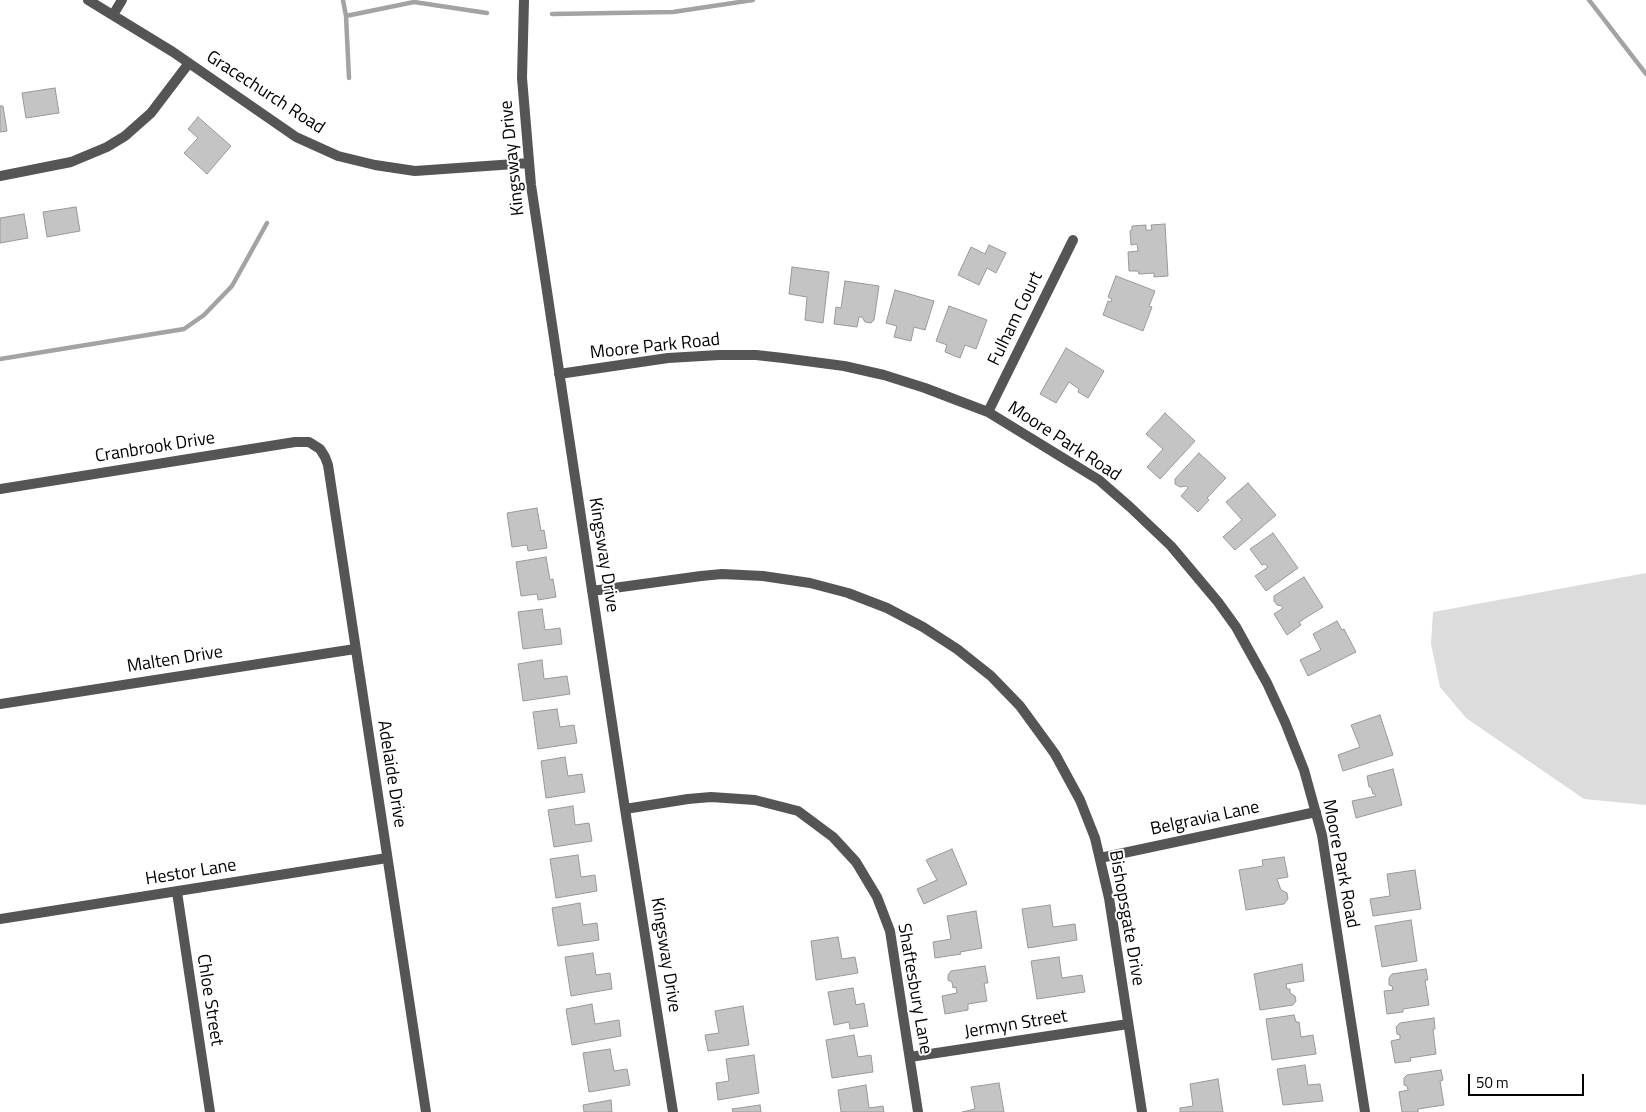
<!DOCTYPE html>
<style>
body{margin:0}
#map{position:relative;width:1646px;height:1112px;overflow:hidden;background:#fff;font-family:"Titillium Web",sans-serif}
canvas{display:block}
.scale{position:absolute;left:1468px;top:1074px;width:116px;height:22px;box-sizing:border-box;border:2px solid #000;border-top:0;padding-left:6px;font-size:15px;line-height:18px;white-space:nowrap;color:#000;-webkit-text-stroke:4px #fff;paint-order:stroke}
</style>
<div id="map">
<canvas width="1646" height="1112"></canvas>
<div class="scale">50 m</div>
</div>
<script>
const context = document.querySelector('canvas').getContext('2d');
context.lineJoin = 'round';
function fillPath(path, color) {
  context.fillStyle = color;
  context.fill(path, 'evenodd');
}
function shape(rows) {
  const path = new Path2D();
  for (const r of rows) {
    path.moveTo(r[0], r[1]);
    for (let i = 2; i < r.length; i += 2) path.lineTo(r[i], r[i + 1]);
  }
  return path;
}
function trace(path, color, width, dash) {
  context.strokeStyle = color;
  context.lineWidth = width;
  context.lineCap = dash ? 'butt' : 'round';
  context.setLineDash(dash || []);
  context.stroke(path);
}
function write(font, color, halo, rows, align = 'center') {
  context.font = font + ' "Titillium Web",sans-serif';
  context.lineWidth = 4;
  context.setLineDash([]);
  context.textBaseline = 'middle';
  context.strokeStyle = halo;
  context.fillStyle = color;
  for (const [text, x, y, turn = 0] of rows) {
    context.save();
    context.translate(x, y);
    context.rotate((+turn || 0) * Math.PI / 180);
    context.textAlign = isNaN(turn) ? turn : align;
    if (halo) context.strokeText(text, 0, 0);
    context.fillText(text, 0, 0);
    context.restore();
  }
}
const green = shape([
 [1646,573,1646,805,1584,799,1466,718,1440,687,1431,644,1433,612]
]);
const stream = shape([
 [343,0,346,16,349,78],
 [1589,0,1646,74],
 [552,14,673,12,753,0],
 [346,16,414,2,487,13],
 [0,359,184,329,204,315,232,286,267,223]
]);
const building = shape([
 [55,88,59,113,26,118,22,93,55,88],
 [0,106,3,106,7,131,0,132,0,106],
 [198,117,231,146,207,174,184,153,198,138,188,129,198,117],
 [76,207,80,231,47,237,43,212,76,207],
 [24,214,28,238,0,243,0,218,24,214],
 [1165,224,1168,276,1154,277,1154,273,1139,274,1138,271,1129,271,1128,252,1138,251,1137,244,1131,245,1130,231,1132,230,1132,226,1146,225,1146,230,1152,230,1151,225,1165,224],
 [989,245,1006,253,996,273,987,268,979,285,958,275,971,247,985,254,989,245],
 [792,267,829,272,823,323,805,320,807,297,789,294,792,267],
 [1116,276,1155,291,1149,306,1152,307,1143,331,1103,315,1108,301,1111,302,1112,299,1108,297,1116,276],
 [845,281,879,286,874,320,871,323,865,322,862,317,859,317,857,327,834,324,836,307,841,308,845,281],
 [895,290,934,301,925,330,914,327,911,341,894,337,897,326,886,323,895,290],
 [949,306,987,320,976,349,965,345,960,358,945,352,947,345,936,341,949,306],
 [1066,348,1104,371,1088,398,1078,392,1079,389,1069,382,1056,403,1040,394,1066,348],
 [1165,413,1195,441,1160,479,1147,467,1163,449,1146,434,1165,413],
 [1199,453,1226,478,1207,498,1209,500,1198,512,1181,496,1188,488,1186,486,1180,487,1175,484,1175,479,1199,453],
 [1248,483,1276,515,1235,550,1223,537,1242,520,1226,502,1248,483],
 [537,508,541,531,544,530,547,548,528,551,527,545,512,547,507,513,537,508],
 [1273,533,1298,568,1266,591,1255,576,1268,567,1265,564,1262,565,1250,549,1273,533],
 [546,557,550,580,553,579,556,597,538,600,537,594,521,596,516,562,546,557],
 [1304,577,1323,607,1299,622,1301,625,1287,635,1274,614,1283,608,1282,606,1277,605,1274,601,1274,596,1304,577],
 [542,609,545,630,560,628,562,644,523,649,518,612,542,609],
 [1337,621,1342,630,1344,629,1356,652,1308,676,1300,660,1321,650,1313,634,1337,621],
 [542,660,544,679,567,676,570,694,523,701,518,664,542,660],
 [557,709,560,727,574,725,577,743,538,749,533,712,557,709],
 [1380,715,1393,755,1343,771,1338,755,1360,747,1351,725,1380,715],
 [565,757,568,776,582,774,585,792,546,798,541,761,565,757],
 [1393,769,1402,805,1356,818,1352,801,1376,796,1375,794,1373,794,1371,787,1369,787,1367,776,1393,769],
 [573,806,575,825,589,823,592,841,554,847,548,810,573,806],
 [952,849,967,884,924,904,917,889,937,880,926,860,952,849],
 [578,855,581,877,595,875,597,891,556,898,550,859,578,855],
 [1284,857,1288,877,1277,879,1281,890,1287,893,1288,899,1284,904,1246,910,1239,870,1263,866,1262,860,1284,857],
 [1415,870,1421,909,1373,916,1370,899,1390,896,1387,874,1415,870],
 [580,903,583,925,597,923,599,940,558,946,552,908,580,903],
 [1050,905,1053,927,1075,924,1077,940,1028,948,1022,909,1050,905],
 [976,911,982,948,960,952,961,954,935,958,933,942,951,939,947,916,976,911],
 [1411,920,1417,961,1382,967,1375,926,1411,920],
 [838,937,842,959,855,957,858,973,816,980,811,941,838,937],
 [593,953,596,975,610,973,612,989,571,996,565,957,593,953],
 [1059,957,1062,978,1082,975,1085,992,1037,999,1031,961,1059,957],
 [1302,964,1304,981,1286,984,1287,989,1290,989,1290,993,1295,996,1296,1001,1293,1005,1260,1010,1254,974,1302,964],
 [985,966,988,983,984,983,987,1001,968,1004,968,1010,945,1014,942,996,957,993,956,987,953,988,952,982,948,980,948,975,951,971,985,966],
 [1426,969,1428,980,1425,980,1429,1005,1403,1009,1403,1012,1387,1014,1384,991,1393,990,1392,986,1389,985,1389,978,1392,974,1426,969],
 [853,988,856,1005,864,1003,868,1026,850,1029,849,1022,834,1025,828,992,853,988],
 [592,1004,595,1024,619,1020,621,1036,572,1045,566,1009,592,1004],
 [743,1006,749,1045,708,1051,705,1035,719,1033,715,1011,743,1006],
 [1294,1015,1296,1022,1299,1022,1301,1037,1313,1035,1316,1054,1272,1060,1266,1019,1294,1015],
 [1434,1018,1435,1029,1433,1029,1436,1054,1410,1058,1411,1061,1395,1063,1391,1041,1400,1039,1400,1035,1397,1034,1396,1027,1400,1023,1434,1018],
 [854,1035,858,1057,871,1055,873,1072,832,1078,826,1040,854,1035],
 [610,1049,614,1071,627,1069,630,1085,589,1092,583,1053,610,1049],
 [754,1055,759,1093,718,1100,716,1083,729,1081,726,1059,754,1055],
 [1305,1065,1308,1085,1320,1084,1323,1101,1283,1105,1277,1069,1305,1065],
 [1441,1070,1443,1080,1440,1081,1444,1105,1418,1109,1418,1112,1402,1112,1399,1092,1408,1090,1407,1086,1404,1085,1404,1078,1407,1075,1441,1070],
 [1218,1079,1223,1112,1180,1112,1180,1108,1193,1106,1190,1084,1218,1079],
 [999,1083,1004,1112,962,1112,975,1109,971,1087,999,1083],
 [866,1085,869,1108,883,1106,884,1112,841,1112,838,1090,866,1085],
 [611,1100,612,1112,584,1112,583,1105,611,1100],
 [760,1105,761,1112,733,1112,732,1109,760,1105]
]);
const minor = shape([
 [88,0,173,52,296,137,338,156,375,165,415,171,529,163],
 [524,0,522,78,531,185,625,809,673,1112],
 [113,15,122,0],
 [0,176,71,162,107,147,125,136,151,113,189,63],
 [559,374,668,358,719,355,756,355,783,358,844,366,884,375,925,388,988,412,1099,480,1130,507,1171,546,1218,602,1236,627,1267,683,1285,722,1304,770,1322,835,1365,1112],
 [988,412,1073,240],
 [0,489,295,442,309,442,320,449,325,457,328,465,426,1112],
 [592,591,701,576,722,574,763,576,810,583,848,593,887,608,923,627,957,649,991,676,1020,706,1055,754,1080,800,1095,838,1109,898,1142,1112],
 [0,704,355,649],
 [625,809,688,799,711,797,755,800,798,811,833,837,856,862,877,897,890,931,918,1112],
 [1100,858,1316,812],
 [177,892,210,1112],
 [0,919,387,858],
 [910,1057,1128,1024]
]);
const streetNames = [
 ["Gracechurch Road",265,93,33],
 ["Kingsway Drive",513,158,-96],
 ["Fulham Court",1016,319,-64],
 ["Moore Park Road",655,347,-6],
 ["Moore Park Road",1064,442,33],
 ["Cranbrook Drive",155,448,-9],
 ["Kingsway Drive",603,555,81],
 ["Malten Drive",175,660,-9],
 ["Adelaide Drive",391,774,81],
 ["Belgravia Lane",1205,819,-12],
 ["Moore Park Road",1340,864,79],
 ["Hestor Lane",191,873,-9],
 ["Bishopsgate Drive",1126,918,80],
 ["Kingsway Drive",665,955,81],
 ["Shaftesbury Lane",914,989,80],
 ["Chloe Street",209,1000,81],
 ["Jermyn Street",1016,1025,-9]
];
fillPath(green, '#dcdcdc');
trace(stream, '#a3a3a3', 4.5);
fillPath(building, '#c4c4c4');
trace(building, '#999', 1);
trace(minor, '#555', 10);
write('18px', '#000', '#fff', streetNames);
</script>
